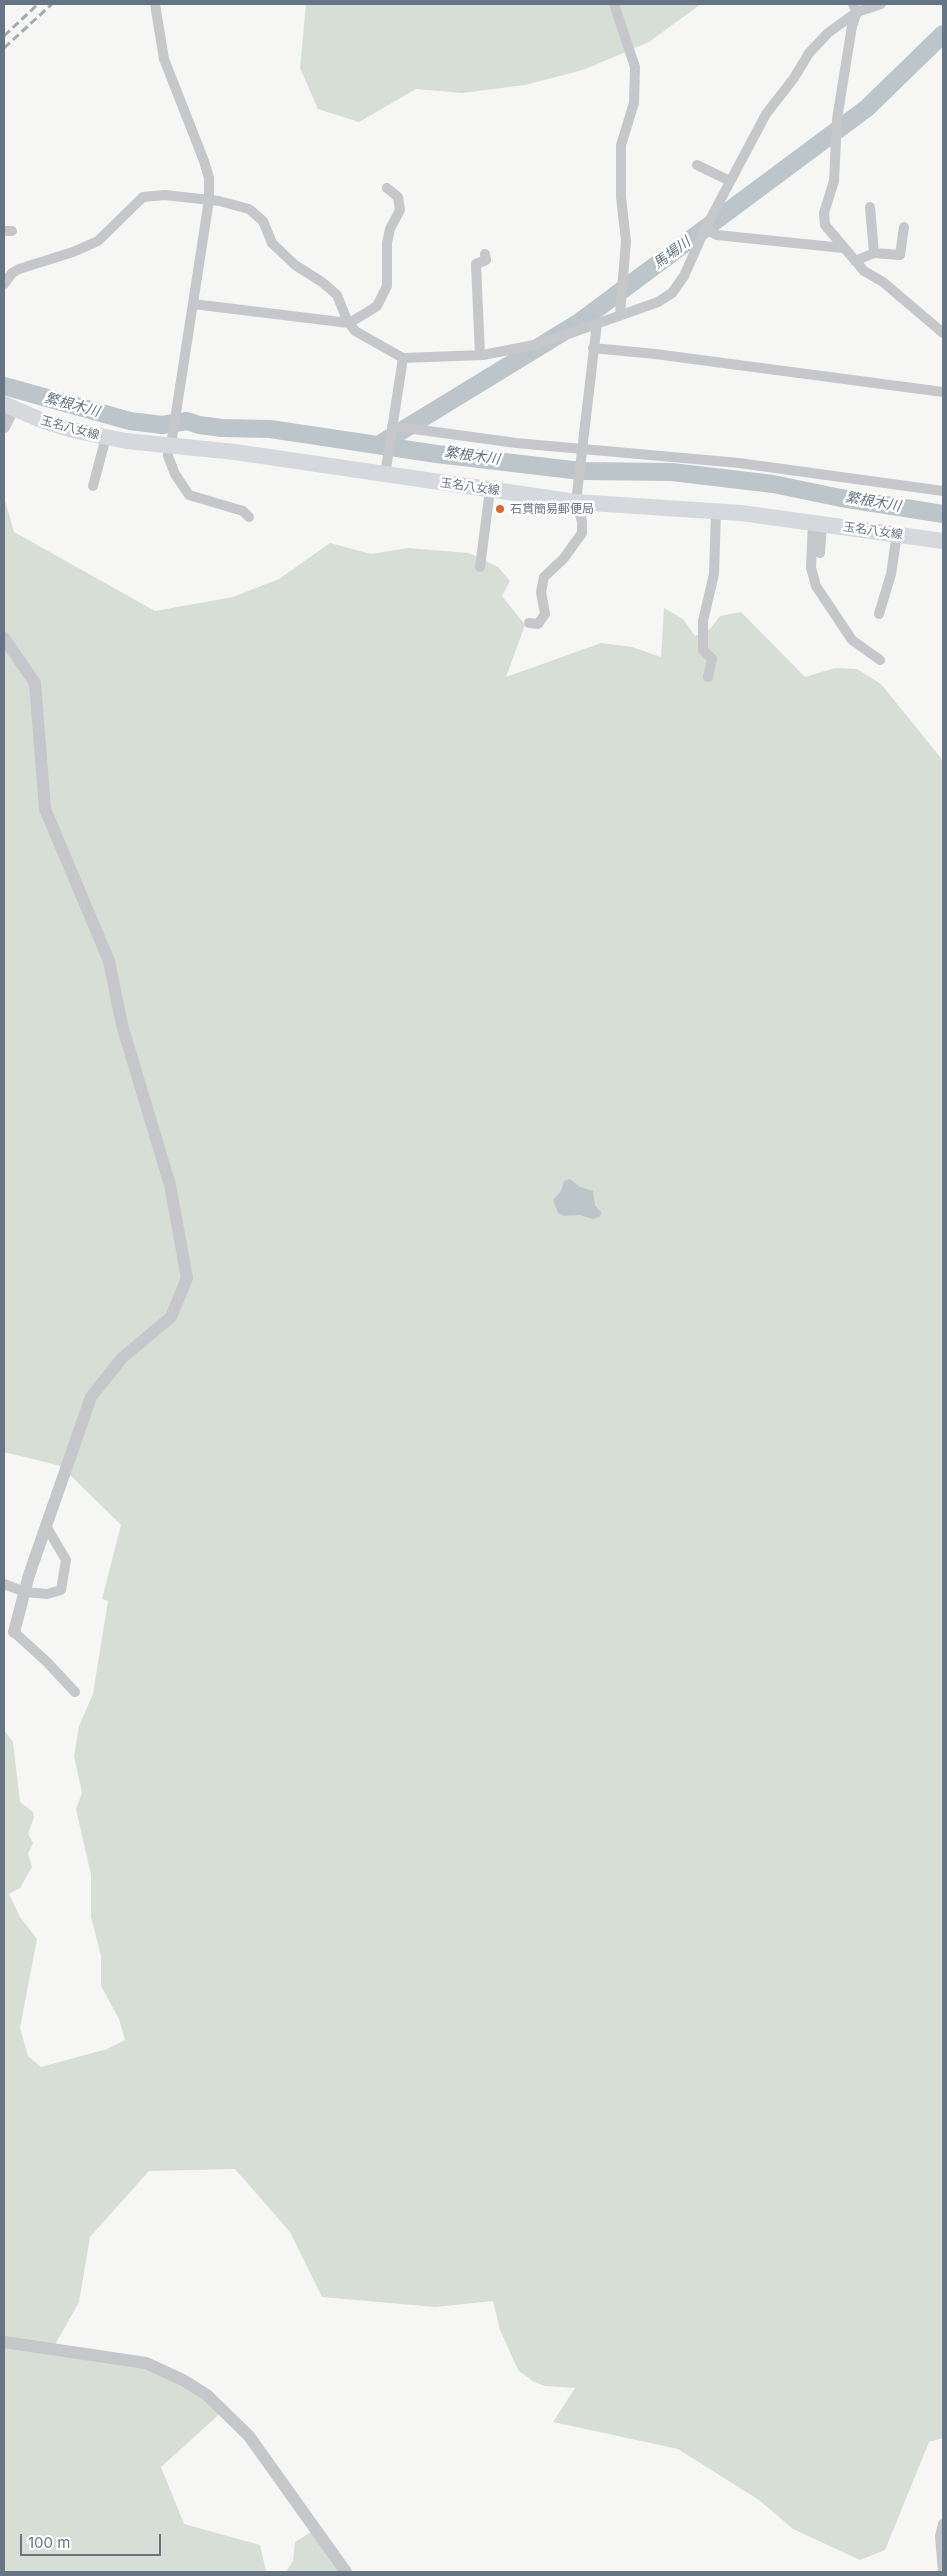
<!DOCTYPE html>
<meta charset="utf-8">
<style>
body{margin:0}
#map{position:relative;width:947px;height:2576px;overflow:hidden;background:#f6f7f4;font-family:Inter,sans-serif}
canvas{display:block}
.frame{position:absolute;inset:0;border:5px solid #677484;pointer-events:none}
.scale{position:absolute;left:20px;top:2534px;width:141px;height:22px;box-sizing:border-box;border:2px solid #677484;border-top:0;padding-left:6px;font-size:15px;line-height:18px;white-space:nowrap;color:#677484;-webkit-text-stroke:4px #fff;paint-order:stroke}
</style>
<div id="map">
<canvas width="947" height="2576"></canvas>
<div class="frame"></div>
<div class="scale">100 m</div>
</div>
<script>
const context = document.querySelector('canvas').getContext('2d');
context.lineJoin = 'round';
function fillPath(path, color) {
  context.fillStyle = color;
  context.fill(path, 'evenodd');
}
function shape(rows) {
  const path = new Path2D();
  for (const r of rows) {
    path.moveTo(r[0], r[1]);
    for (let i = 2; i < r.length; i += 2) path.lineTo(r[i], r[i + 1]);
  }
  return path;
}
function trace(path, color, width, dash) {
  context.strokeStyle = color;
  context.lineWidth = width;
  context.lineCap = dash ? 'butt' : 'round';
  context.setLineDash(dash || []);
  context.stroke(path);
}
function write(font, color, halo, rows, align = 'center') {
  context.font = font + ' Inter,"Noto Sans JP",sans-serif';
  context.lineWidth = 5;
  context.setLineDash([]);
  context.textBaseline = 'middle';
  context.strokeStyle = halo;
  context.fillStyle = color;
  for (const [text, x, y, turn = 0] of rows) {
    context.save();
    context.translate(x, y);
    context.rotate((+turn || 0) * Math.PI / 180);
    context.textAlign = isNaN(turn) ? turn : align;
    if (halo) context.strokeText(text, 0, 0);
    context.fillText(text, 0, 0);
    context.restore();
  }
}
const green = shape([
 [306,4,701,4,649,42,583,70,525,85,462,93,416,89,359,122,318,109,300,68],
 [4,497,14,532,155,611,233,597,279,579,330,543,371,554,408,548,469,553,498,567,510,581,502,596,525,625,506,677,601,643,632,647,661,657,664,608,683,619,695,636,710,629,720,616,741,612,805,677,835,668,857,669,881,684,941,758,943,765,943,2438,929,2442,885,2550,860,2560,793,2529,759,2500,678,2449,553,2422,575,2388,545,2386,534,2382,518,2370,500,2330,493,2301,435,2307,322,2297,290,2232,235,2169,149,2171,90,2237,79,2302,52,2350,146,2363,224,2410,161,2467,184,2524,260,2545,266,2571,286,2572,293,2561,295,2542,316,2529,346,2572,4,2572,4,1730,13,1742,20,1802,33,1812,34,1817,28,1834,33,1843,28,1854,32,1867,20,1888,9,1894,20,1917,37,1939,20,2028,28,2056,41,2067,107,2049,125,2040,119,2019,101,1986,101,1956,91,1917,91,1875,76,1809,82,1793,74,1756,79,1726,93,1694,108,1601,102,1599,121,1525,61,1466,4,1452]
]);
const water = shape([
 [570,1179,580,1187,593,1191,595,1205,601,1212,600,1217,592,1219,580,1215,564,1216,558,1213,553,1200,561,1191,564,1181]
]);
const river = shape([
 [4,386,130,421,162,425,187,421,199,425,222,428,270,429,437,454,581,471,672,472,773,484,841,498,943,514],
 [380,444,578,323,867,108,943,34]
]);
const minor = shape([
 [155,4,164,59,204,161,209,178,209,200,171,445],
 [614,4,635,67,634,103,621,145,621,197,626,241,620,315],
 [853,4,857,12,852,26,837,119,834,181,824,213,825,225,864,271,883,282,943,333],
 [697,165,730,181],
 [705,229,717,235,843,248],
 [4,231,12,231],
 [874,253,900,255,904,227],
 [855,261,874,253,870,207],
 [4,284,12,273,19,269,73,252,98,241,143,197,165,195,219,201,249,209,263,221,272,243,295,265,322,282,337,295,347,320,355,331,403,358,483,355,534,345,568,334,658,302,672,293,684,276,705,229,766,114,794,78,809,53,828,33,857,12,881,4],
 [193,304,349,323,366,313,377,306,387,286,387,243,390,229,400,210,398,197,387,188],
 [593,348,655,354,943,392],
 [480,355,476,264,486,260,485,254],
 [392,426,516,443,739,463,943,491],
 [168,445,168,456,175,474,189,495,243,511,249,517],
 [385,475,403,358],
 [93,486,106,437],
 [813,522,811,568,816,586,852,640,880,660],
 [820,553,822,523],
 [480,567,490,490],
 [879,614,891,574,897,534],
 [529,623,538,624,545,614,541,592,544,577,564,558,582,533,582,521,576,502,597,323],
 [708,677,712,659,703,650,703,621,714,574,716,512],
 [4,1584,25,1592,47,1594,61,1590,66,1560,46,1526],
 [14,1632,47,1662,75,1692],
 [943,2572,940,2536,943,2524]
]);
const tertiary = shape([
 [4,427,13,409],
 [4,638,35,683,45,809,109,961,122,1025,170,1185,187,1278,171,1317,122,1358,91,1397,29,1575,14,1632],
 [4,2342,146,2363,183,2380,207,2395,249,2436,346,2572]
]);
const primary = shape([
 [4,404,41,420,72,430,126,441,235,452,576,502,741,513,943,541]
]);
const rail = shape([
 [4,36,38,4],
 [4,48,52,4]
]);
const markers = [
 [500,509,5,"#de662d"]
];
const streetNames = [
 ["玉名八女線",70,428,15],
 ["玉名八女線",470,487,8],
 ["玉名八女線",873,531,8]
];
const poiNames = [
 ["石貫簡易郵便局",510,509]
];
const waterNames = [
 ["馬場川",672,253,-37],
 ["繁根木川",72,405,15],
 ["繁根木川",472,456,8],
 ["繁根木川",873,502,10]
];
fillPath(green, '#d7ded5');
fillPath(water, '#bcc5ca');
trace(river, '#bcc5ca', 18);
trace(minor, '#c5c7cb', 10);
trace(tertiary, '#c5c7cb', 12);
trace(primary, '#d5d8dc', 16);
trace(rail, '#a5aab0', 3, [8, 4]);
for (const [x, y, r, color] of markers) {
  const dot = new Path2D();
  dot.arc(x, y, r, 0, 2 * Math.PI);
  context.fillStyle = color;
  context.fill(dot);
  trace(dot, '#fff', 2);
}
write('12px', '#677484', '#fff', streetNames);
write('12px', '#677484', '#fff', poiNames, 'left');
write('italic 14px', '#637580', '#fff', waterNames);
</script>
